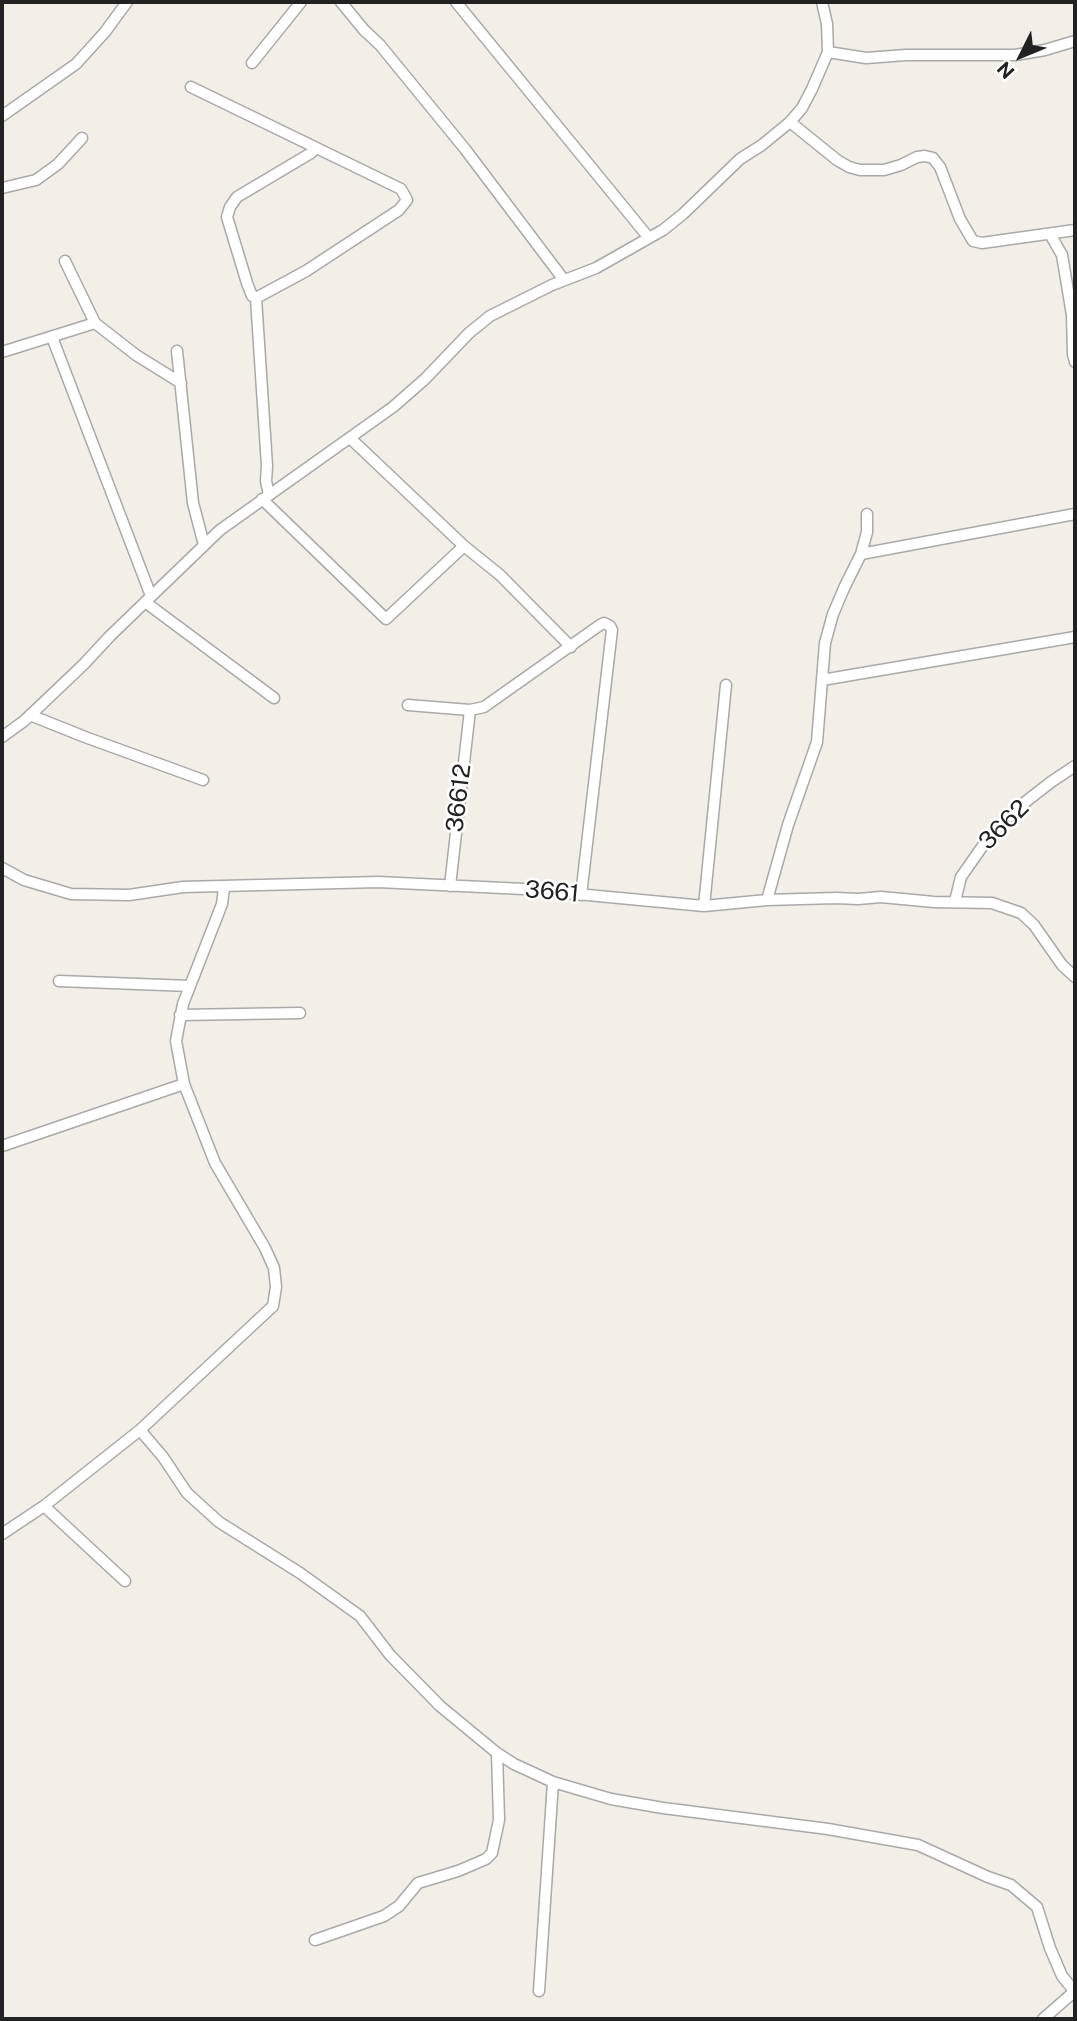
<!DOCTYPE html>
<style>
body{margin:0}
#map{position:relative;width:1077px;height:2021px;overflow:hidden;background:#f2efe9;font-family:"Public Sans",sans-serif}
canvas{display:block}
.frame{position:absolute;inset:0;border:4px solid #222;pointer-events:none}
.north{position:absolute;left:986px;top:21px;width:70px;height:70px;-webkit-text-stroke:5px #fff;paint-order:stroke;rotate:227deg;font-size:19px;font-weight:700;line-height:28px;text-align:center;color:#222}
.north::after{content:'';display:block;margin:auto;width:24px;height:32px;background:#222;clip-path:polygon(50% 0,100% 100%,50% 72%,0 100%)}
</style>
<div id="map">
<canvas width="1077" height="2021"></canvas>
<div class="frame"></div>
<div class="north">N</div>
</div>
<script>
const context = document.querySelector('canvas').getContext('2d');
context.lineJoin = 'round';
function shape(rows) {
  const path = new Path2D();
  for (const r of rows) {
    path.moveTo(r[0], r[1]);
    for (let i = 2; i < r.length; i += 2) path.lineTo(r[i], r[i + 1]);
  }
  return path;
}
function trace(path, color, width, dash) {
  context.strokeStyle = color;
  context.lineWidth = width;
  context.lineCap = dash ? 'butt' : 'round';
  context.setLineDash(dash || []);
  context.stroke(path);
}
function write(font, color, halo, rows, align = 'center') {
  context.font = font + ' "Public Sans",sans-serif';
  context.lineWidth = 5;
  context.setLineDash([]);
  context.textBaseline = 'middle';
  context.strokeStyle = halo;
  context.fillStyle = color;
  for (const [text, x, y, turn = 0] of rows) {
    context.save();
    context.translate(x, y);
    context.rotate((+turn || 0) * Math.PI / 180);
    context.textAlign = isNaN(turn) ? turn : align;
    if (halo) context.strokeText(text, 0, 0);
    context.fillText(text, 0, 0);
    context.restore();
  }
}
const street = shape([
 [341,2,364,30,380,45,465,149,564,280],
 [456,2,649,238],
 [828,52,866,58,906,55,1015,55,1045,50,1075,41],
 [252,63,301,2],
 [191,87,401,189,407,200,399,210,306,271,256,298],
 [2,116,76,64,105,32,127,2],
 [790,122,837,160,849,167,860,170,884,170,901,165,917,157,925,156,933,158,940,167,960,219,973,241,982,243,1075,230],
 [2,188,36,180,58,164,82,138],
 [1050,234,1062,255,1072,315,1073,354,1075,362],
 [65,261,95,323,136,355,181,383],
 [52,337,151,596],
 [177,351,193,503,204,545],
 [2,352,95,323],
 [350,438,464,546,500,575,571,647],
 [269,495,266,481,267,466,256,298,252,296,247,283,227,217,230,207,237,197,311,153,316,148],
 [262,499,386,619,464,546],
 [861,554,1075,514],
 [145,602,274,698],
 [822,680,1075,637],
 [408,705,470,710,484,707,600,625,604,623,610,626,612,630,581,895],
 [30,715,85,737,203,780],
 [2,737,24,721,84,664,110,636,220,530,393,407,425,379,469,333,490,316,552,285,596,268,663,230,683,214,740,159,762,145,790,122,802,108,812,89,828,52,827,24,822,2],
 [2,868,24,880,71,894,129,895,183,887,378,882,524,889,704,906,767,900,836,898,858,899,881,897,934,902,992,903,1021,913,1034,925,1062,965,1075,977],
 [450,886,470,710],
 [767,900,788,825,817,742,825,643,833,614,845,586,861,554,867,532,867,514],
 [955,901,961,877,989,837,1015,810,1051,782,1075,766],
 [704,906,726,685],
 [59,981,190,986],
 [180,1015,300,1013],
 [2,1146,184,1084],
 [140,1430,163,1457,187,1493,219,1522,300,1573,360,1616,390,1655,440,1706,497,1753,514,1764,553,1782,611,1799,663,1808,828,1829,918,1845,988,1877,1011,1885,1037,1907,1050,1948,1062,1976,1075,1992],
 [44,1506,125,1581],
 [2,1534,44,1506,140,1430,273,1306,276,1287,274,1268,265,1248,215,1163,184,1084,176,1041,183,1004,222,904,224,888],
 [315,1940,384,1916,399,1906,418,1883,458,1871,486,1859,492,1853,499,1820,497,1753],
 [539,1991,553,1782],
 [1043,2019,1075,1991]
]);
const streetNames = [
 ["36612",459,798,-83],
 ["3662",1004,825,-45],
 ["3661",552,892,5]
];
trace(street, '#a9a9a9', 13);
trace(street, '#fff', 10);
write('24px', '#222', '#fff', streetNames);
</script>
